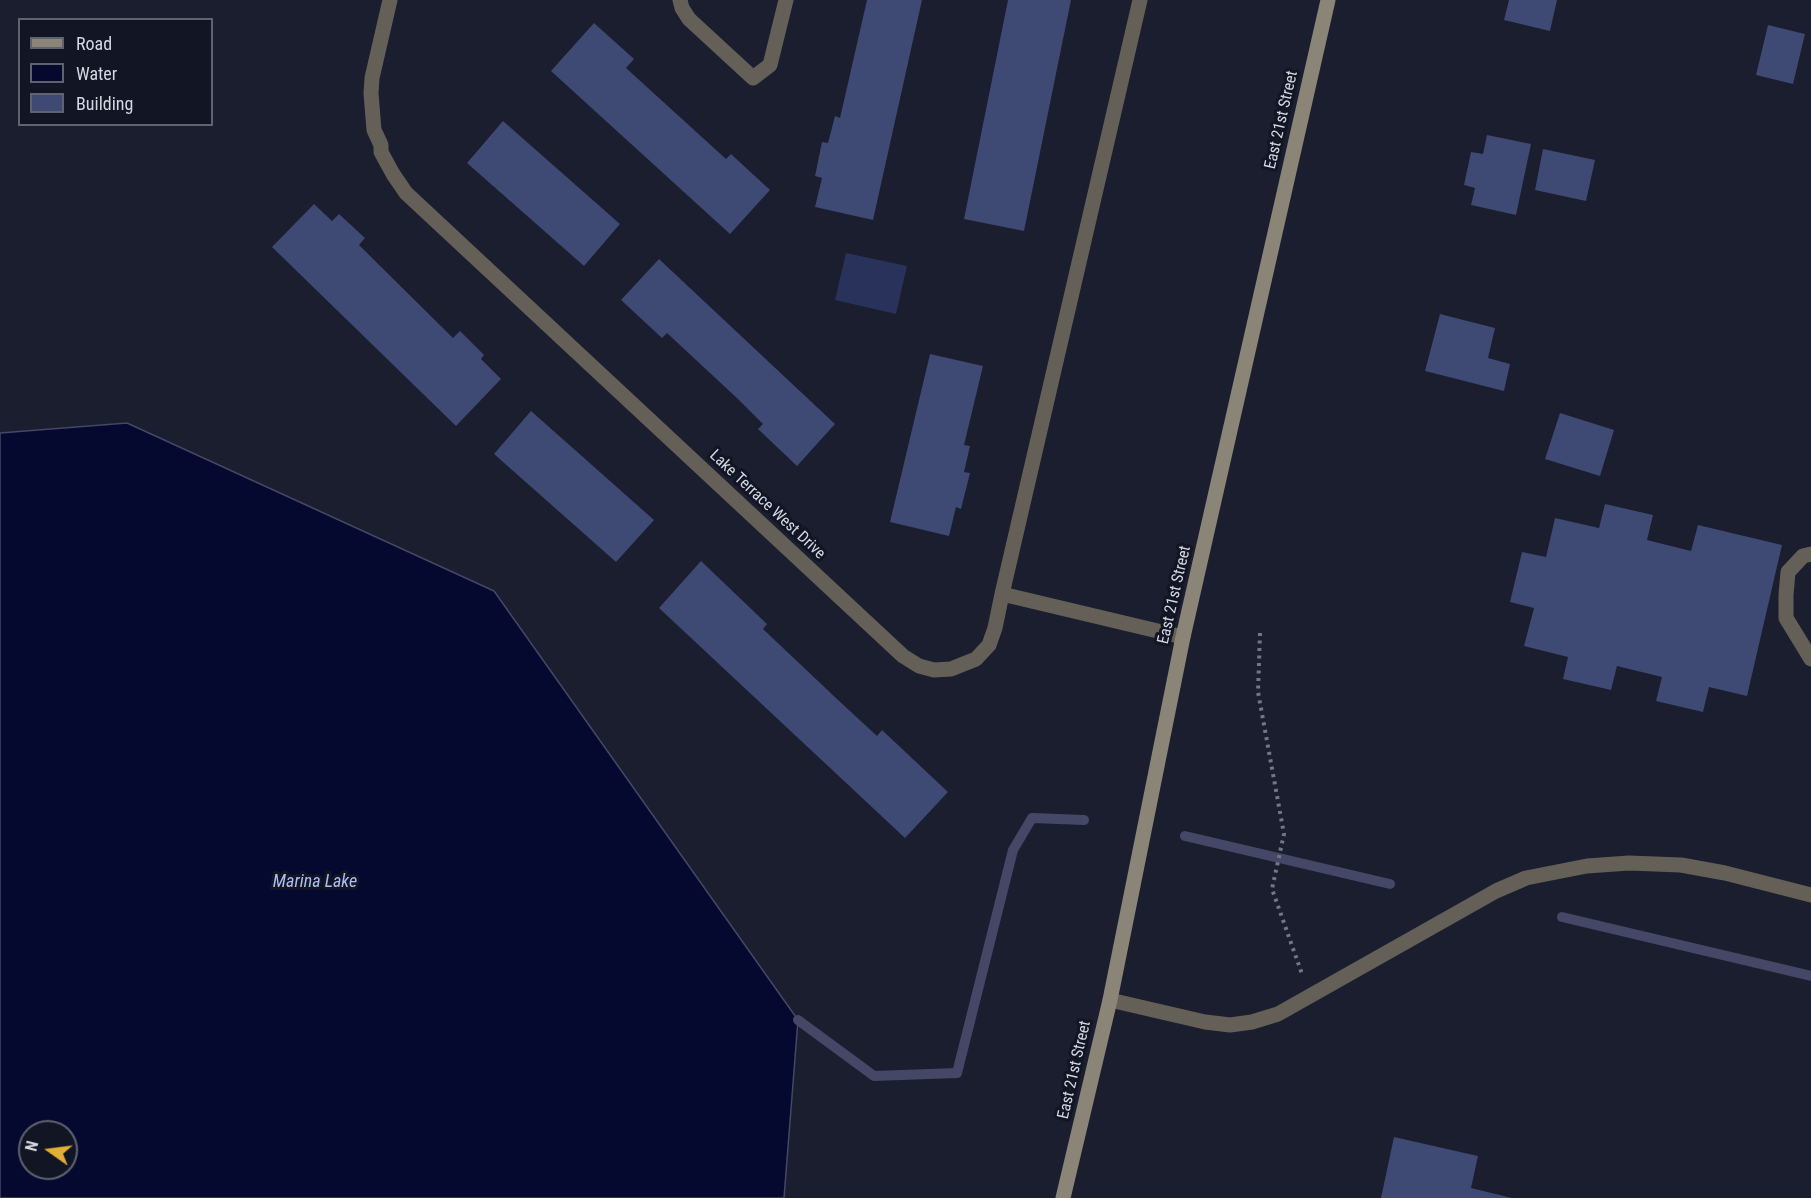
<!DOCTYPE html>
<style>
body{margin:0}
#map{position:relative;width:1811px;height:1198px;overflow:hidden;background:#1a1e2e;font-family:"Roboto Condensed",sans-serif}
canvas{display:block}
.legend{position:absolute;left:18px;top:18px;width:195px;height:108px;box-sizing:border-box;background:#111524;border:2px solid #5f6370;margin:0;padding:8px 10px;list-style:none;font-size:18px;color:#d4d8e2}
.legend li{display:flex;align-items:center;gap:12px;height:30px}
.legend b{width:30px;border:2px solid #5f6370}
.north{position:absolute;left:18px;top:1120px;width:60px;height:60px;box-sizing:border-box;background:#111524;border:2px solid #5f6370;border-radius:50%;rotate:284deg;font-size:16px;font-weight:700;line-height:24px;text-align:center;color:#d4d8e2}
.north::after{content:'';display:block;margin:auto;width:21px;height:27px;background:#e2af34;clip-path:polygon(50% 0,100% 100%,50% 72%,0 100%)}
</style>
<div id="map">
<canvas width="1811" height="1198"></canvas>
<ul class="legend">
<li><b style="height:8px;background:#8b8578"></b>Road</li>
<li><b style="height:16px;background:#06092f"></b>Water</li>
<li><b style="height:16px;background:#3e4974"></b>Building</li>
</ul>
<div class="north">N</div>
</div>
<script>
const context = document.querySelector('canvas').getContext('2d');
context.lineJoin = 'round';
function fillPath(path, color) {
  context.fillStyle = color;
  context.fill(path, 'evenodd');
}
function shape(rows) {
  const path = new Path2D();
  for (const r of rows) {
    path.moveTo(r[0], r[1]);
    for (let i = 2; i < r.length; i += 2) path.lineTo(r[i], r[i + 1]);
  }
  return path;
}
function trace(path, color, width, dash) {
  context.strokeStyle = color;
  context.lineWidth = width;
  context.lineCap = dash ? 'butt' : 'round';
  context.setLineDash(dash || []);
  context.stroke(path);
}
function write(font, color, halo, rows, align = 'center') {
  context.font = font + ' "Roboto Condensed",sans-serif';
  context.lineWidth = 6;
  context.setLineDash([]);
  context.textBaseline = 'middle';
  context.strokeStyle = halo;
  context.fillStyle = color;
  for (const [text, x, y, turn = 0] of rows) {
    context.save();
    context.translate(x, y);
    context.rotate((+turn || 0) * Math.PI / 180);
    context.textAlign = isNaN(turn) ? turn : align;
    if (halo) context.strokeText(text, 0, 0);
    context.fillText(text, 0, 0);
    context.restore();
  }
}
const green = shape([
 [846,253,907,266,896,314,835,300]
]);
const water = shape([
 [127,423,494,591,798,1020,784,1198,0,1198,0,433,127,423],
 [30,1132,66,1132,66,1168,30,1168,30,1132]
]);
const stream = shape([
 [1185,836,1390,884],
 [1562,917,1811,976],
 [798,1020,874,1076,957,1073,1013,850,1032,818,1084,820]
]);
const building = shape([
 [867,0,922,0,873,220,815,207,822,178,815,176,822,142,828,143,835,116,840,118],
 [1008,0,1071,0,1024,231,964,219],
 [1509,0,1557,0,1550,31,1504,20],
 [594,23,634,59,626,68,726,159,731,154,770,190,730,234,551,71],
 [1768,25,1805,34,1793,84,1756,75],
 [503,121,620,224,584,266,467,163],
 [1487,135,1531,144,1516,215,1471,205,1475,188,1464,185,1471,152,1483,154],
 [1543,149,1595,160,1586,201,1535,190],
 [314,204,332,221,339,214,365,238,359,245,453,338,460,331,484,355,481,359,501,379,456,426,272,247],
 [659,259,835,424,797,466,758,429,763,424,739,400,667,333,662,338,621,300],
 [1440,314,1495,328,1488,358,1510,364,1504,391,1425,371],
 [930,354,983,366,964,445,970,446,964,472,970,473,961,509,956,507,949,536,890,522],
 [531,411,654,520,616,562,494,454],
 [1560,413,1614,430,1600,476,1545,459],
 [1605,504,1653,515,1647,540,1691,551,1698,525,1782,545,1747,696,1709,687,1703,712,1656,701,1662,677,1617,666,1611,690,1563,679,1568,657,1524,646,1534,608,1510,602,1522,552,1546,557,1555,518,1599,528],
 [701,561,767,624,763,629,837,699,877,736,882,730,948,792,905,838,659,608],
 [1394,1137,1478,1156,1471,1188,1512,1198,1381,1198]
]);
const path = shape([
 [1260,633,1258,692,1284,834,1272,889,1302,974]
]);
const service = shape([
 [1811,554,1803,556,1788,572,1786,595,1786,618,1811,659]
]);
const minor = shape([
 [390,0,372,78,371,93,374,130,381,145,381,152,393,174,406,193,903,656,919,666,934,670,951,669,976,659,989,645,995,628,1002,594,1140,0],
 [680,0,682,8,689,19,753,78,770,65,786,0],
 [1002,594,1183,637],
 [1110,1000,1205,1022,1230,1025,1252,1022,1278,1014,1496,891,1526,878,1587,866,1629,863,1681,865,1725,873,1811,895]
]);
const secondary = shape([
 [1063,1198,1110,1000,1183,637,1328,0]
]);
const streetNames = [
 ["East 21st Street",1282,120,-77],
 ["Lake Terrace West Drive",767,505,43],
 ["East 21st Street",1175,595,-77],
 ["East 21st Street",1075,1070,-77]
];
const waterNames = [
 ["Marina Lake",315,882]
];
fillPath(green, '#29325b');
fillPath(water, '#06092f');
trace(water, '#444765', 1.5);
trace(stream, '#444765', 10);
fillPath(building, '#3e4974');
trace(path, '#737784', 4, [3, 4.5]);
trace(service, '#646058', 15);
trace(minor, '#646058', 15);
trace(secondary, '#8b8578', 15);
write('16px', '#d4d8e2', '#111524', streetNames);
write('italic 18px', '#adbef7', '#111524', waterNames);
</script>
